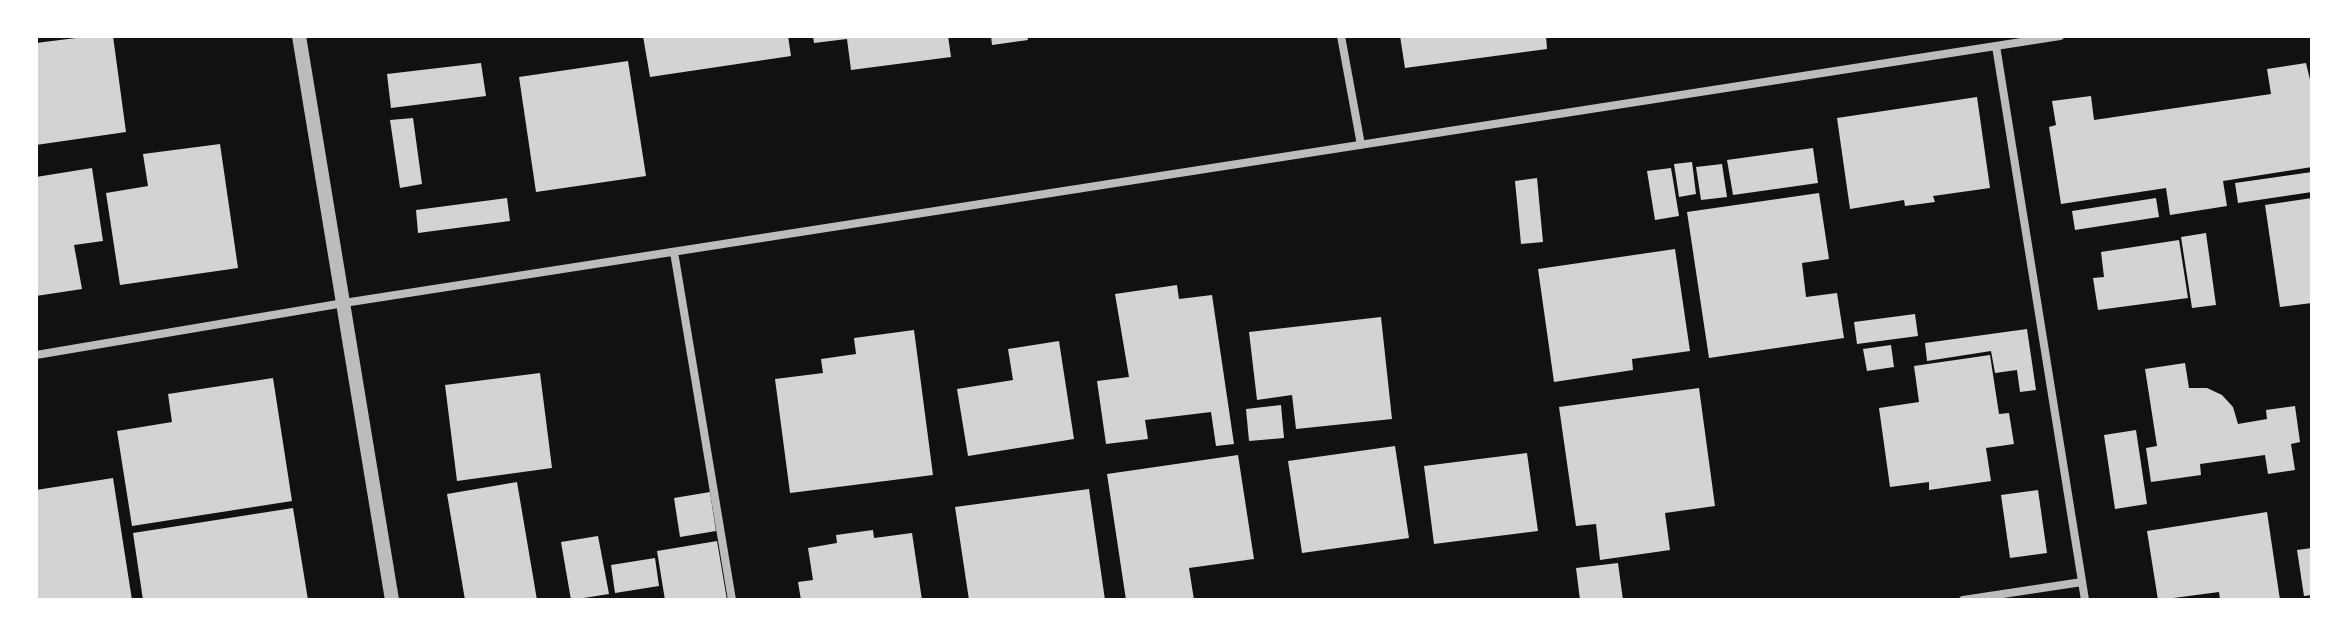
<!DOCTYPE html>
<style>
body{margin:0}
#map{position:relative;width:2348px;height:636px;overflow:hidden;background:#111;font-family:Poppins,sans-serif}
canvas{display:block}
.frame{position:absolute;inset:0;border:38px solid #fff;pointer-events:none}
</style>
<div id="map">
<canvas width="2348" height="636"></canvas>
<div class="frame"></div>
</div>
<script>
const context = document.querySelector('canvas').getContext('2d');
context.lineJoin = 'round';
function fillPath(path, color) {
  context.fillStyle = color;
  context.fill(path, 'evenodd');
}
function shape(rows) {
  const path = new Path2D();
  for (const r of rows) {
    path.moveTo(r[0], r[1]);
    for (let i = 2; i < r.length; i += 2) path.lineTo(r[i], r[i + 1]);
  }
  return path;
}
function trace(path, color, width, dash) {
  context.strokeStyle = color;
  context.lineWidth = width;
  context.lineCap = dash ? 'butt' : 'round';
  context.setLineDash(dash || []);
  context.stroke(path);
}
const building = shape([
 [92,36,113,36,126,132,36,145,36,43],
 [643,36,788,36,791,56,650,77],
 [813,36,948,36,951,57,851,70,847,39,814,43],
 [991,36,1027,36,1028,40,992,45],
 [1400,36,1546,36,1547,49,1405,68],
 [628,61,646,176,536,192,519,77],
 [481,63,486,96,391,108,387,74],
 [2306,63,2312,88,2312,167,2223,181,2227,206,2170,215,2166,188,2061,204,2049,127,2056,125,2052,101,2091,96,2094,120,2271,94,2267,69],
 [1977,97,1990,188,1933,196,1935,202,1905,206,1904,200,1850,209,1837,118],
 [413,118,422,184,400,188,390,120],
 [220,144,238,268,120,285,106,193,148,186,143,154],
 [1813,148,1818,183,1733,195,1727,160],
 [1692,162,1696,194,1679,197,1674,164],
 [1722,164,1727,197,1701,200,1696,167],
 [92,168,103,241,74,245,82,289,36,296,36,177],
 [1671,168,1679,216,1655,220,1647,171],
 [2312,172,2312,192,2238,203,2235,183],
 [1537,178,1543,242,1521,244,1515,181],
 [1819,193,1829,259,1802,263,1806,297,1837,293,1844,338,1709,358,1687,212],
 [507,198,510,221,418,233,416,210],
 [2156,198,2159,217,2075,230,2072,211],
 [2312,198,2312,303,2280,307,2265,205],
 [2206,233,2216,305,2192,308,2181,237],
 [2179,240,2188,298,2098,310,2093,278,2104,277,2101,252],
 [1675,249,1690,351,1632,359,1633,370,1554,382,1538,269],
 [1177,285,1179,299,1212,295,1234,444,1216,446,1211,412,1145,420,1148,439,1106,444,1097,381,1129,377,1115,294],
 [1915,314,1918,336,1857,344,1854,322],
 [1381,317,1392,419,1296,429,1292,395,1257,400,1249,332],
 [2027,329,2036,390,2020,392,2017,370,1995,373,1991,351,1927,361,1925,343],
 [914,330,933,475,790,493,775,379,823,373,821,359,856,354,854,338],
 [1059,341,1074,439,968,456,957,389,1013,380,1008,349],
 [1891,345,1894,367,1867,371,1863,349],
 [1990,355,1999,414,2009,413,2014,444,1986,448,1991,481,1929,490,1929,482,1890,487,1879,408,1919,402,1914,366],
 [2185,363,2189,388,2207,388,2222,395,2233,407,2238,424,2267,419,2266,410,2295,406,2300,442,2291,444,2295,470,2268,474,2265,455,2200,464,2201,475,2151,482,2146,448,2157,446,2145,369],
 [540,373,552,468,457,481,445,385],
 [273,378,292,501,132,526,117,431,172,422,168,394],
 [1699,388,1715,506,1665,513,1670,550,1600,560,1596,524,1576,526,1559,407],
 [1281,405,1284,438,1249,441,1246,409],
 [2136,430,2147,504,2115,509,2104,435],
 [1395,446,1409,538,1302,553,1288,461],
 [1527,453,1538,531,1434,544,1424,466],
 [1238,455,1254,559,1189,568,1194,600,1126,600,1107,474],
 [113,478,132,600,36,600,36,490],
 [517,482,537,600,465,600,447,494],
 [1089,489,1105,600,969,600,955,507],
 [2038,490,2047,553,2010,558,2001,495],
 [710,492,716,531,680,537,674,498],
 [293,508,308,600,143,600,133,533],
 [2267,512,2280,600,2220,600,2219,592,2158,600,2147,531],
 [873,530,874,538,912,533,922,600,801,600,798,582,813,580,808,548,837,543,836,535],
 [598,536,609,594,571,600,561,542],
 [717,541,727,600,665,600,657,551],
 [2312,548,2312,595,2304,596,2297,550],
 [655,558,659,586,615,593,611,565],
 [1618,563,1623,600,1580,600,1576,568]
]);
const minor = shape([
 [1341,36,1361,145],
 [1996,46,2085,600],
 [674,252,732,600],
 [36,355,344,303,2060,36],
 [1963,600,2082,582]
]);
const tertiary = shape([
 [299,36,392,600]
]);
fillPath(building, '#d3d3d3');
trace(minor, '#bcbcbc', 8);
trace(tertiary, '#bcbcbc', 14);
</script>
